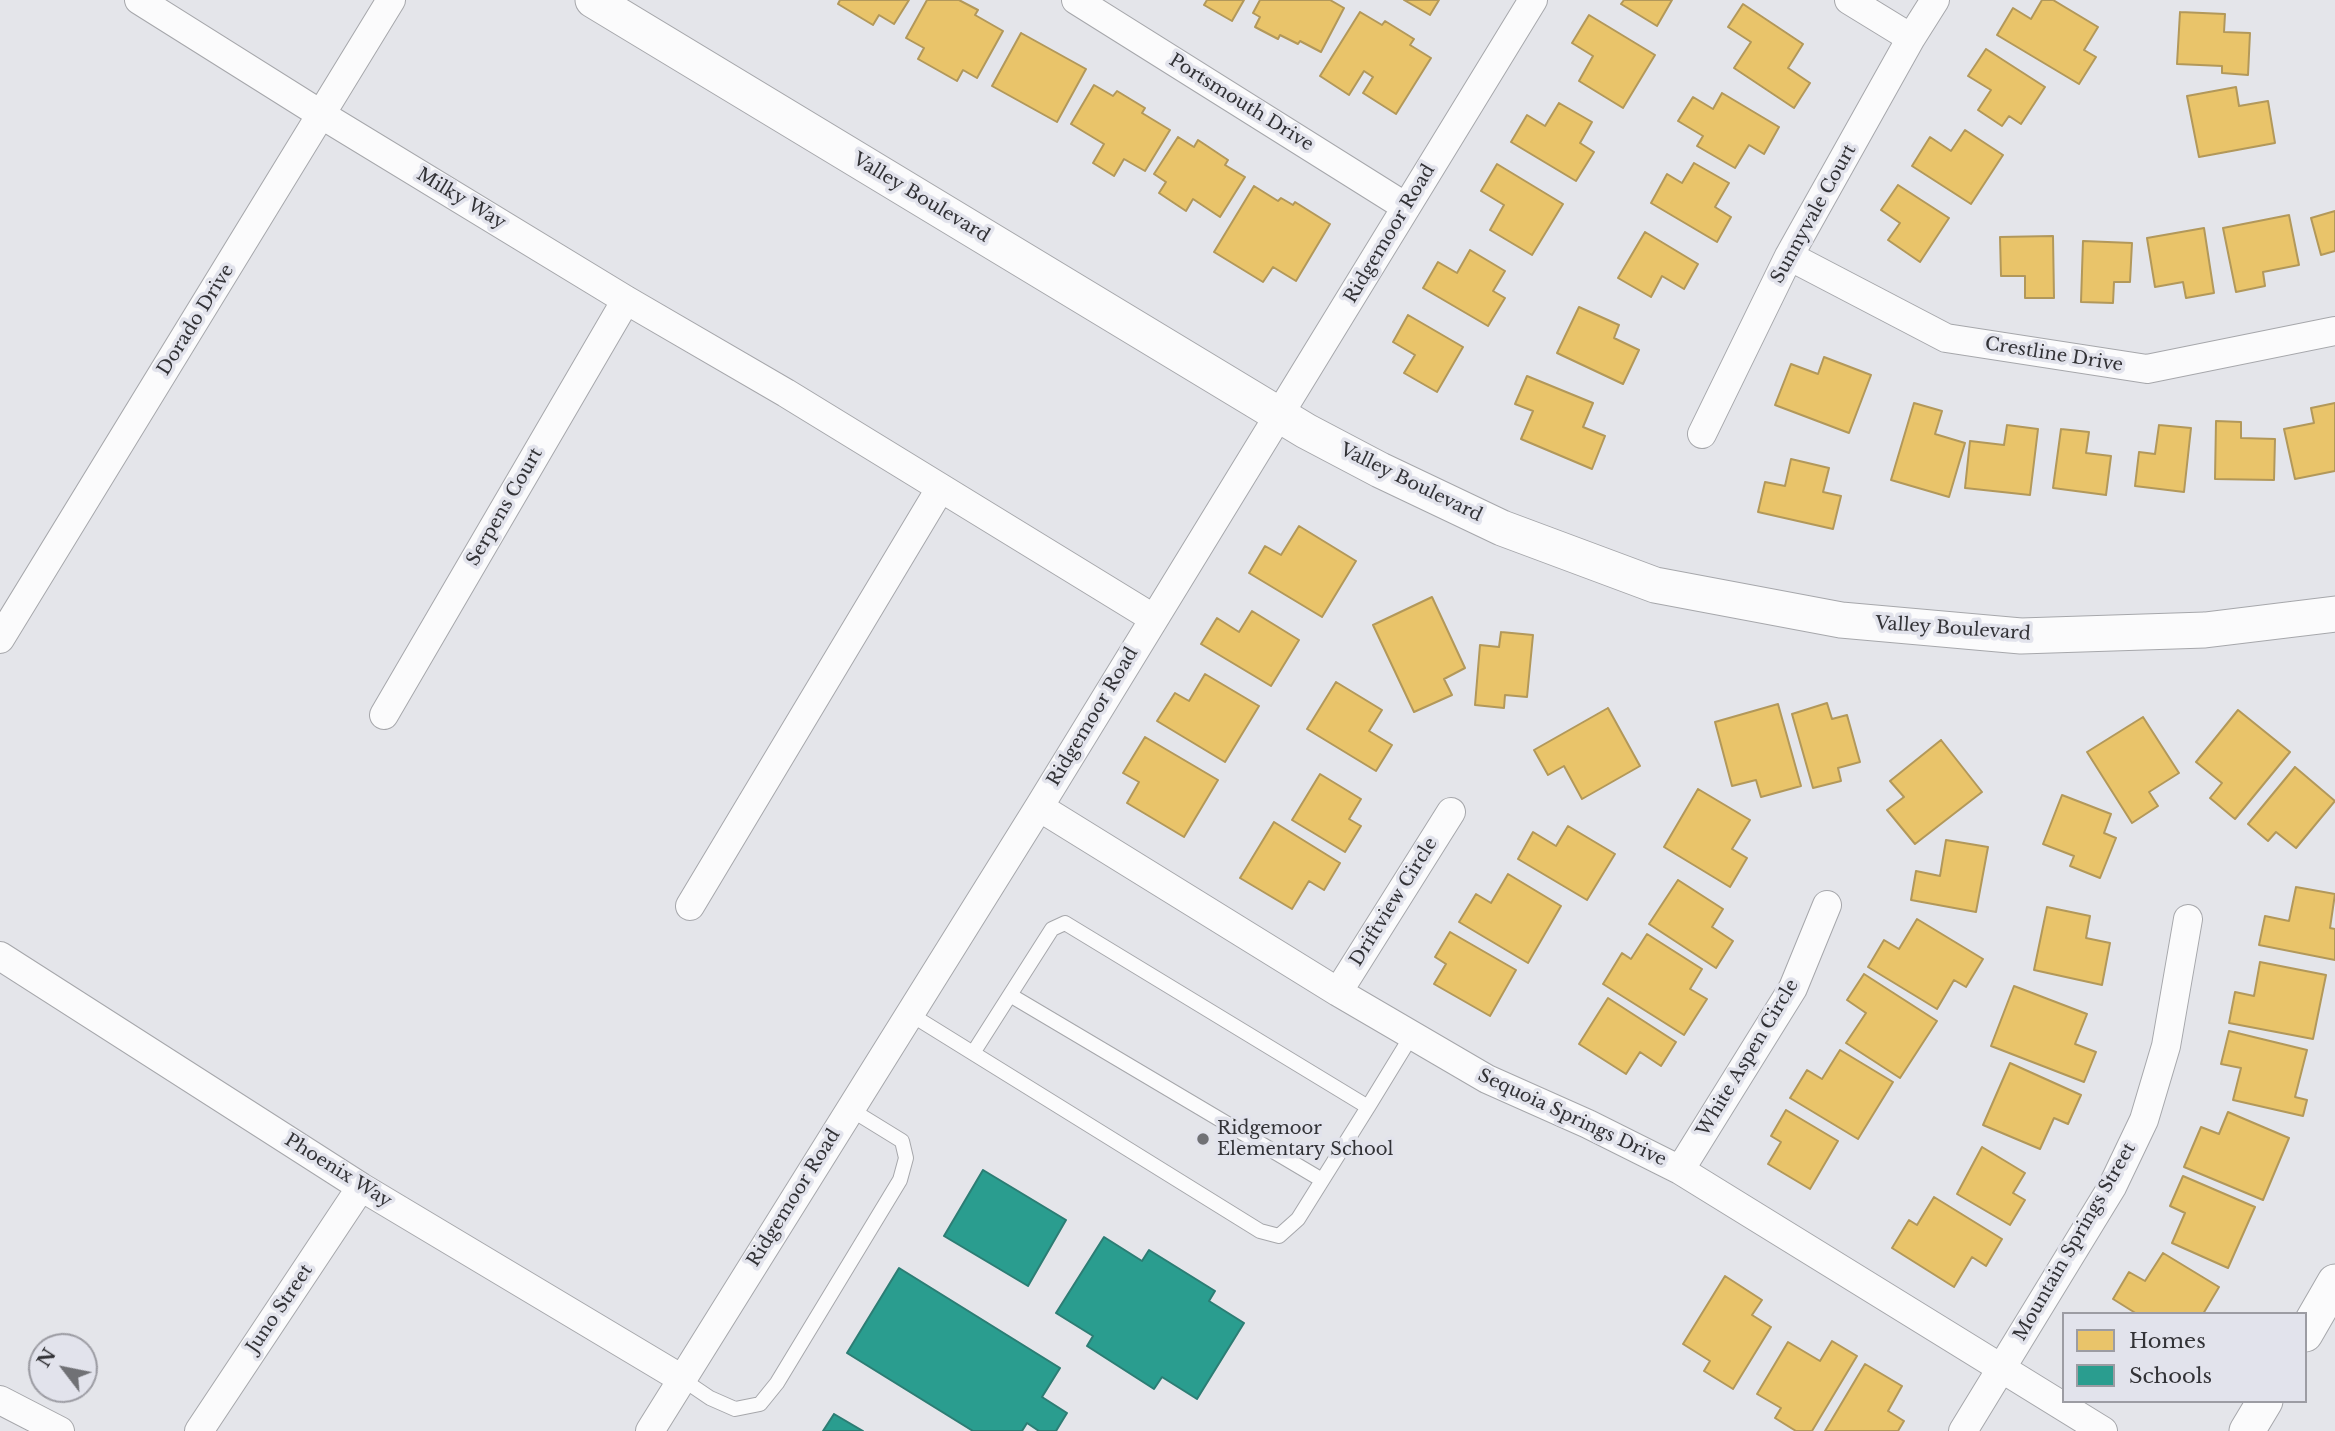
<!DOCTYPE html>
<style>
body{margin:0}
#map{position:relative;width:2335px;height:1431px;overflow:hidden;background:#e4e5ea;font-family:"Libre Baskerville",serif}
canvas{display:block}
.legend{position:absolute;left:2062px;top:1312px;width:245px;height:91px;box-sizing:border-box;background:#e2e3ec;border:2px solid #9c9ca3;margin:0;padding:9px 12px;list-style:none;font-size:21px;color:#323236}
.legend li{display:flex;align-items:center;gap:14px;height:35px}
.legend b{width:35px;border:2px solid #9c9ca3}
.north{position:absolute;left:28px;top:1333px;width:70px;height:70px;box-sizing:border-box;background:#e2e3ec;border:2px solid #9c9ca3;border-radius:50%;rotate:302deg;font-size:19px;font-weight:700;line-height:28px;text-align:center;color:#323236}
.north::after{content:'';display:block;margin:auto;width:24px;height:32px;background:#707175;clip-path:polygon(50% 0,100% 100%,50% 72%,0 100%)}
</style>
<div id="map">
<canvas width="2335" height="1431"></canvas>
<ul class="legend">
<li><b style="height:19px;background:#e9c46a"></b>Homes</li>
<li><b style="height:19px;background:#2a9d8f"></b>Schools</li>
</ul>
<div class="north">N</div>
</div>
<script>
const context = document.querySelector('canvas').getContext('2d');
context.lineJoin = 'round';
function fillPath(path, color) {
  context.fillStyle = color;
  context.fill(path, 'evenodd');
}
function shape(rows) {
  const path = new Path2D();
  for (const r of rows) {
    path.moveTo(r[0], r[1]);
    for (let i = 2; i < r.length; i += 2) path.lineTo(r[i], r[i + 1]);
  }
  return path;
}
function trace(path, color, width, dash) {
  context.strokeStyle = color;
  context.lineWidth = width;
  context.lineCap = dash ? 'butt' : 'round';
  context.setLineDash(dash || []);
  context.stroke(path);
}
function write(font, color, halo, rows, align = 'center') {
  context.font = font + ' "Libre Baskerville",serif';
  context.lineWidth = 7;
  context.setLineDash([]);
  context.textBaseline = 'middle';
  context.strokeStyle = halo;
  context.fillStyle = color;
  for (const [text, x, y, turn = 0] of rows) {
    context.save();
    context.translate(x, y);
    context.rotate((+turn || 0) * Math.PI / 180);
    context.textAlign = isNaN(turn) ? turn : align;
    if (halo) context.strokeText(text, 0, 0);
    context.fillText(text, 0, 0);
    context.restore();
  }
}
const homes = shape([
 [840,0,909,0,894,24,879,15,873,25,838,4,840,0],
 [927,0,959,0,978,10,975,15,1003,31,977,78,963,70,957,81,918,59,924,48,906,38,927,0],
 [1207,0,1244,0,1232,21,1204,5,1207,0],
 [1260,0,1330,0,1344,8,1321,52,1300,41,1298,44,1280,35,1278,39,1255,27,1260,17,1253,13,1260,0],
 [1404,0,1439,0,1430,15,1404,0],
 [1624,0,1672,0,1657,26,1621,4,1624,0],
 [2042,0,2053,0,2098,27,2084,50,2096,57,2079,84,1997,35,2013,8,2031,19,2042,0],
 [1743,4,1803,44,1788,68,1810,83,1794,108,1734,68,1751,42,1728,27,1743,4],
 [1360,12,1382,25,1385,21,1414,39,1410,45,1431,58,1396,114,1363,93,1373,77,1364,71,1349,95,1320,76,1360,12],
 [2180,12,2225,14,2224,32,2250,33,2248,75,2222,73,2222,66,2177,64,2180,12],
 [1589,15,1655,55,1623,108,1579,81,1593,56,1572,43,1589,15],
 [1021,33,1086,69,1057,122,992,86,1021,33],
 [1986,49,2045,87,2021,124,2009,116,2002,126,1978,110,1991,90,1968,76,1986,49],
 [1094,85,1113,96,1117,91,1145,108,1142,113,1170,130,1145,171,1124,159,1114,176,1093,163,1104,144,1071,124,1094,85],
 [2236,87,2239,106,2268,101,2275,143,2199,157,2187,96,2236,87],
 [1722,93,1779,127,1764,154,1749,145,1735,168,1697,146,1703,136,1678,121,1693,97,1713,109,1722,93],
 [1559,103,1592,122,1580,143,1594,152,1576,181,1511,142,1527,115,1545,126,1559,103],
 [1965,130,2003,155,1971,204,1912,166,1930,137,1951,151,1965,130],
 [1178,137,1194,147,1198,140,1228,160,1225,165,1245,177,1220,217,1193,199,1186,211,1159,193,1166,182,1154,174,1178,137],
 [1694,163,1729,183,1715,207,1731,217,1717,242,1651,203,1667,174,1682,183,1694,163],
 [1497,164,1563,204,1532,255,1490,230,1504,205,1481,191,1497,164],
 [1898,185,1949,218,1920,262,1888,240,1900,223,1881,210,1898,185],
 [1254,186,1278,201,1281,198,1293,205,1295,202,1330,224,1296,281,1273,267,1263,282,1214,252,1254,186],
 [2335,211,2335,251,2321,255,2311,218,2335,211],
 [2289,215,2299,265,2263,272,2265,286,2236,292,2223,228,2289,215],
 [2204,228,2214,293,2186,298,2183,282,2155,287,2147,238,2204,228],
 [1645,232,1698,264,1684,289,1662,276,1651,297,1618,278,1645,232],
 [2053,236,2054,298,2025,298,2025,276,2001,276,2000,237,2053,236],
 [2083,241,2132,243,2130,282,2114,282,2113,303,2081,302,2083,241],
 [1470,250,1505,271,1493,291,1505,298,1488,326,1423,288,1438,262,1457,273,1470,250],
 [1579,307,1619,325,1614,338,1639,350,1623,384,1557,353,1579,307],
 [1408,315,1463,347,1437,392,1404,373,1415,355,1393,342,1408,315],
 [1824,357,1871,375,1849,433,1775,405,1791,364,1818,374,1824,357],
 [1527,376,1593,403,1583,427,1605,436,1592,469,1521,439,1533,411,1515,404,1527,376],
 [1914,403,1942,411,1935,434,1965,443,1949,497,1891,480,1914,403],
 [2335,403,2335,471,2295,479,2284,429,2314,423,2311,408,2335,403],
 [2216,421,2241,422,2241,438,2275,439,2274,480,2215,479,2216,421],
 [2007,425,2038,429,2030,495,1965,488,1970,441,2004,445,2007,425],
 [2159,425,2191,428,2184,492,2135,486,2139,452,2155,454,2159,425],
 [2061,429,2089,432,2086,453,2111,456,2106,495,2053,488,2061,429],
 [1791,459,1829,468,1823,492,1841,496,1833,529,1758,512,1765,482,1785,486,1791,459],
 [1299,526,1356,561,1322,617,1249,573,1265,546,1281,555,1299,526],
 [1432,597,1465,668,1444,679,1452,695,1414,712,1373,625,1432,597],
 [1252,611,1299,640,1271,686,1201,644,1217,618,1239,632,1252,611],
 [1501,632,1533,635,1527,697,1505,695,1504,708,1475,705,1480,645,1499,647,1501,632],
 [1205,674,1259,706,1225,762,1157,721,1175,693,1189,701,1205,674],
 [1336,682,1382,710,1369,731,1392,745,1376,771,1307,729,1336,682],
 [1827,703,1832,719,1847,715,1860,762,1838,768,1841,781,1813,788,1792,714,1827,703],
 [1778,704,1801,786,1761,797,1756,780,1732,786,1715,722,1778,704],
 [1608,708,1640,766,1582,799,1564,766,1548,775,1534,750,1608,708],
 [2238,710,2290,752,2235,819,2210,798,2222,783,2196,762,2238,710],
 [2143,717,2179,773,2149,792,2158,806,2132,823,2087,752,2143,717],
 [1145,737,1218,780,1184,837,1127,803,1139,782,1123,773,1145,737],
 [1941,740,1982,792,1915,844,1887,810,1904,797,1890,781,1941,740],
 [2295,767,2335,801,2296,848,2276,832,2268,841,2248,824,2295,767],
 [1320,774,1361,799,1349,819,1361,826,1345,852,1292,820,1320,774],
 [1698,789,1750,820,1732,849,1747,858,1730,887,1664,847,1698,789],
 [2062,795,2111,814,2104,833,2116,838,2100,878,2070,866,2074,856,2043,844,2062,795],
 [1274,822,1340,863,1324,890,1309,881,1292,909,1240,878,1274,822],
 [1568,826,1615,854,1587,900,1518,859,1533,832,1556,846,1568,826],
 [1946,840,1988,847,1976,912,1911,900,1916,871,1940,876,1946,840],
 [1508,874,1561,906,1528,963,1459,922,1476,894,1491,903,1508,874],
 [1678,880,1723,909,1712,927,1733,941,1716,968,1649,924,1678,880],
 [2296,887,2335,894,2330,928,2335,929,2335,960,2259,945,2265,916,2289,921,2296,887],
 [2047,907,2090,916,2086,938,2110,943,2102,985,2034,970,2047,907],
 [1917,919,1983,959,1966,987,1954,980,1937,1009,1868,967,1884,940,1899,949,1917,919],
 [1450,932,1516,970,1490,1016,1434,984,1446,964,1435,957,1450,932],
 [1647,934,1702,969,1690,989,1707,999,1684,1035,1603,984,1622,953,1631,959,1647,934],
 [2260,962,2326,975,2313,1039,2229,1023,2235,992,2254,996,2260,962],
 [1864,974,1937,1021,1900,1078,1846,1043,1866,1013,1847,1000,1864,974],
 [2014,986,2087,1014,2075,1044,2096,1052,2084,1082,1991,1046,2014,986],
 [1608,998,1676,1042,1661,1066,1640,1052,1626,1074,1579,1044,1608,998],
 [2229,1031,2307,1050,2295,1097,2307,1100,2303,1116,2233,1100,2241,1068,2221,1064,2229,1031],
 [1840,1050,1893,1082,1858,1139,1790,1098,1807,1070,1822,1079,1840,1050],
 [2010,1063,2081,1095,2068,1124,2054,1118,2040,1149,1983,1125,2010,1063],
 [1786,1110,1838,1141,1810,1189,1768,1164,1781,1142,1771,1136,1786,1110],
 [2228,1112,2289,1138,2263,1200,2184,1167,2201,1127,2219,1134,2228,1112],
 [1982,1147,2025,1173,2013,1193,2025,1200,2010,1225,1957,1194,1982,1147],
 [2183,1176,2255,1207,2228,1268,2172,1243,2185,1213,2170,1206,2183,1176],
 [1934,1197,2002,1239,1986,1266,1972,1257,1954,1287,1892,1248,1909,1220,1917,1225,1934,1197],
 [2163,1253,2219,1287,2203,1314,2137,1314,2113,1299,2129,1272,2145,1281,2163,1253],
 [1725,1276,1762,1300,1752,1315,1771,1327,1733,1389,1704,1371,1710,1361,1683,1344,1725,1276],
 [1832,1341,1857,1356,1812,1431,1796,1431,1775,1418,1781,1408,1757,1394,1788,1342,1820,1361,1832,1341],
 [1865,1364,1902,1386,1888,1411,1904,1421,1898,1431,1825,1431,1865,1364]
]);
const schools = shape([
 [983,1170,1066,1220,1028,1286,944,1236,983,1170],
 [1104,1237,1142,1261,1149,1250,1215,1291,1209,1301,1244,1323,1197,1399,1162,1377,1154,1389,1087,1346,1093,1336,1056,1313,1104,1237],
 [899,1268,1060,1368,1042,1397,1067,1413,1056,1431,1039,1431,1027,1423,1022,1431,973,1431,847,1353,899,1268],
 [834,1414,863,1431,823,1431,834,1414]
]);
const service = shape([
 [1010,995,1322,1180],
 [910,1014,1260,1231,1279,1236,1298,1219,1368,1107,1065,923,1052,929,973,1053],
 [1368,1107,1412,1035],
 [682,1379,710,1398,735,1409,760,1404,777,1383,900,1180,906,1158,902,1141,850,1109]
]);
const minor = shape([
 [139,0,322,115,626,300,786,393,1153,618],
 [1076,0,1406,207],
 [1849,0,1911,38],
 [1789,256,1946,338,2147,369,2335,331],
 [1702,434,1789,256,1911,38,1935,0],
 [0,639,391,0],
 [384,715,626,300],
 [1039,807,1338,992,1487,1079,1588,1124,1680,1170,2103,1431],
 [690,906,940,489],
 [0,956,361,1187,682,1379],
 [1338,992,1451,812],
 [1680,1170,1793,988,1827,905],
 [0,1400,60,1431],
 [199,1431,361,1187],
 [650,1431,1039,807,1533,0],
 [1963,1431,2112,1187,2144,1120,2166,1046,2188,919]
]);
const tertiary = shape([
 [593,0,1306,431,1380,470,1502,528,1655,585,1841,620,2021,636,2205,630,2335,614],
 [2305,1334,2335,1282],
 [2247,1431,2265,1401]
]);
const markers = [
 [1203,1139,7,"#707175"]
];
const streetNames = [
 ["Portsmouth Drive",1241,103,32],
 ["Valley Boulevard",921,198,31],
 ["Milky Way",461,199,31],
 ["Sunnyvale Court",1814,214,-61],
 ["Ridgemoor Road",1390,234,-59],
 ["Dorado Drive",196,320,-58],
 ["Crestline Drive",2054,355,9],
 ["Valley Boulevard",1411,483,26],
 ["Serpens Court",505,507,-60],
 ["Valley Boulevard",1953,629,4],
 ["Ridgemoor Road",1093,717,-59],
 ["Driftview Circle",1394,902,-58],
 ["White Aspen Circle",1748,1058,-59],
 ["Sequoia Springs Drive",1572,1118,25],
 ["Phoenix Way",338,1171,32],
 ["Ridgemoor Road",794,1198,-58],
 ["Mountain Springs Street",2075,1242,-60],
 ["Juno Street",280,1309,-56]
];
const poiNames = [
 ["Ridgemoor",1217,1129],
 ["Elementary School",1217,1150]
];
fillPath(homes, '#e9c46a');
trace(homes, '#b2985a', 2);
fillPath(schools, '#2a9d8f');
trace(schools, '#2c7d74', 2);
trace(service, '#a6a7ab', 16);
trace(minor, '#a6a7ab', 30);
trace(tertiary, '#a6a7ab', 37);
trace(service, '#fbfbfc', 14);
trace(minor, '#fbfbfc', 28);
trace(tertiary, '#fbfbfc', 35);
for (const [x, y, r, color] of markers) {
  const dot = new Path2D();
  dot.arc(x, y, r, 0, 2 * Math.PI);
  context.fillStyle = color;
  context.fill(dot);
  trace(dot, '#e2e3ec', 2.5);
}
write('18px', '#323236', '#e2e3ec', streetNames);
write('18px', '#323236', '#e2e3ec', poiNames, 'left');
</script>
